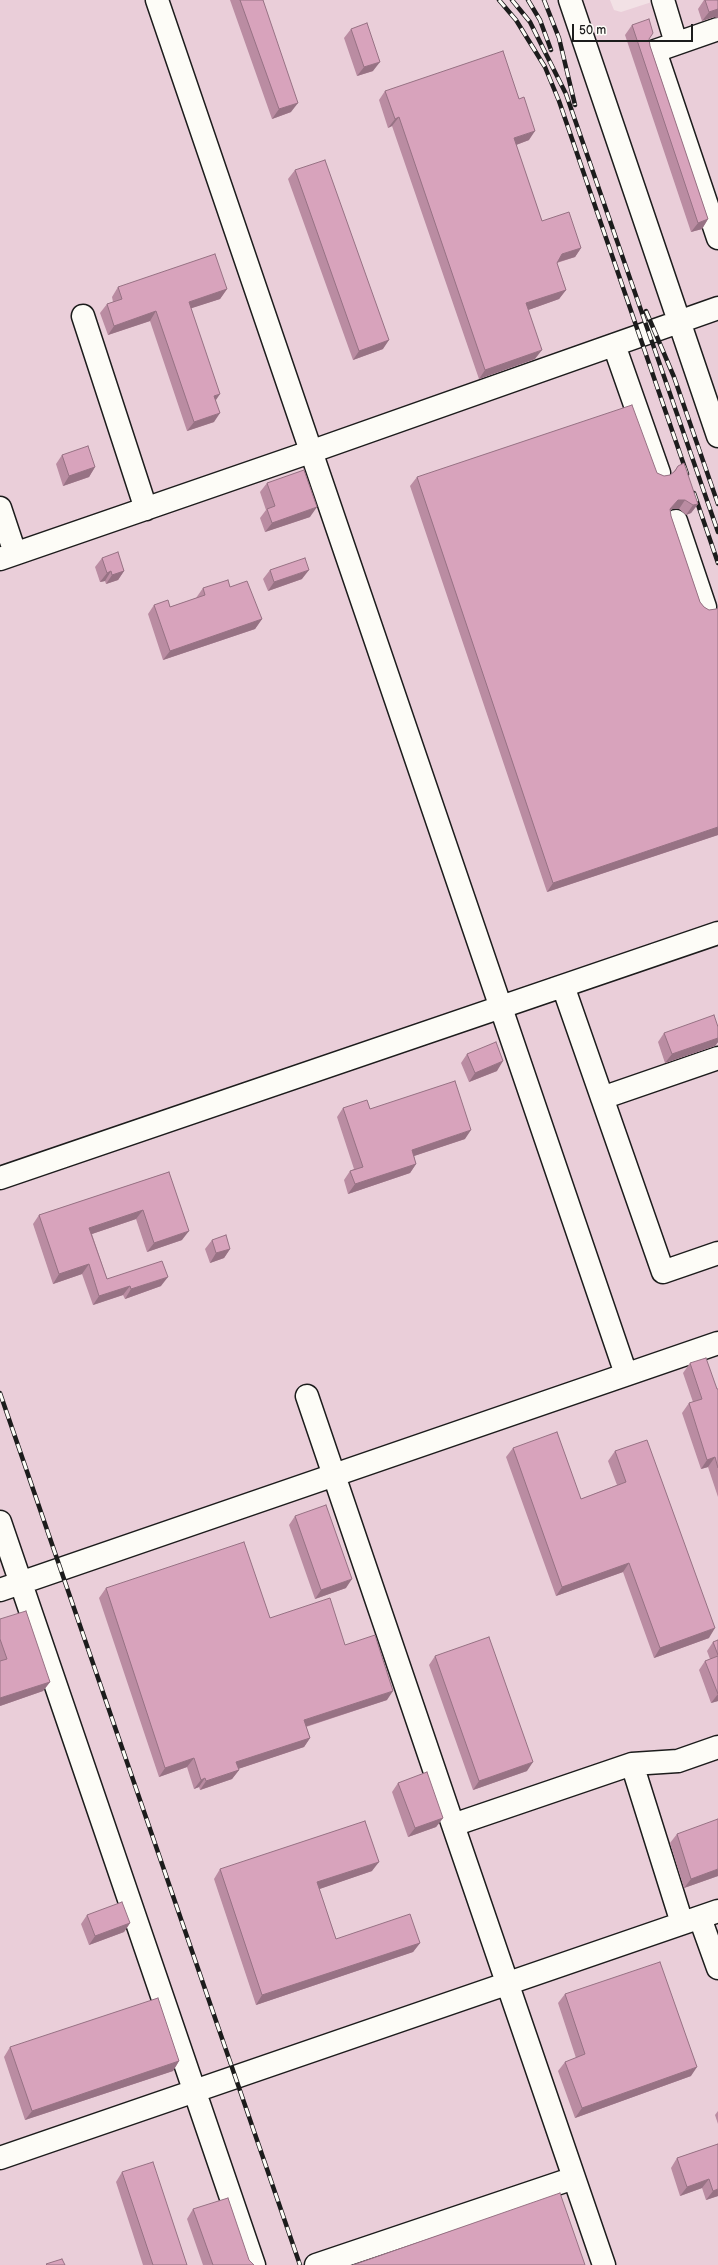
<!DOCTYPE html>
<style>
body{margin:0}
#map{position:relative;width:718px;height:2265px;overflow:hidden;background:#f2e1e5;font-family:"Balsamiq Sans",sans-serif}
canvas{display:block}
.scale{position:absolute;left:572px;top:24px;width:121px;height:18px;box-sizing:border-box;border:2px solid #1c1c1c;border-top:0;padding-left:5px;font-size:12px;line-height:14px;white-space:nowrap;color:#1c1c1c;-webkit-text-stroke:3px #fdfcf7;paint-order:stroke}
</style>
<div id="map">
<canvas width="718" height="2265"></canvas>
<div class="scale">50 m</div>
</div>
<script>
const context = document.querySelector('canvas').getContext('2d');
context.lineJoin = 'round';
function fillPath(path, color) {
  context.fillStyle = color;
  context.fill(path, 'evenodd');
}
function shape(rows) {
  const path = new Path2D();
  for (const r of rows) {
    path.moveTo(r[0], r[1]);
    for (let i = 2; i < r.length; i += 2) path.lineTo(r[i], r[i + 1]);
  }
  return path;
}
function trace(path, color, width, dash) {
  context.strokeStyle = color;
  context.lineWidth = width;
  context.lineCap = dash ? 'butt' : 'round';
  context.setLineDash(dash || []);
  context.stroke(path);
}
const built = shape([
 [0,0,610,0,614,10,621,12,658,0,718,0,718,2265,0,2265]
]);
const minor = shape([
 [157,0,626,1374],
 [570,0,718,436],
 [663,0,676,43],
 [718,29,655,51,718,238],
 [83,316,146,509],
 [614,345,659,473],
 [0,508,15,553],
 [676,521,705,607],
 [0,559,310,452,718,308],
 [563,986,663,1272,718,1253],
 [602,1098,718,1058],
 [0,1178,718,933],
 [307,1396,453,1825],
 [0,1522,254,2265],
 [0,1590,718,1343],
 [632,1764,678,1761,718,1747],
 [700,1918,718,1968],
 [0,2158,718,1911],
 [316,2265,574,2178],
 [604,2265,453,1825,632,1764,682,1923]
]);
const rail = shape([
 [499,0,516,20,545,67,559,101,687,474],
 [512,0,530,22,566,94,718,532],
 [528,0,540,20,551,50],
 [544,0,559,38,575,105],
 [646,311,674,377,718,504],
 [694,493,718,563],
 [0,1393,300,2265]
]);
const wall = shape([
 [230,0,263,0,291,112,272,119],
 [704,0,718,0,718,18,714,17,702,21,698,9],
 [632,25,649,39,650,46,708,219,702,229,691,232,625,35],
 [351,29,373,71,357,76,344,38],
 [385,91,529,140,516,145,542,221,581,248,575,257,557,263,566,290,559,299,528,310,535,359,479,379,392,126,388,128,379,100],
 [295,170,383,349,353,360,288,179],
 [118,287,227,289,220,299,191,308,216,400,214,422,187,431,150,321,108,335,100,313,107,304,113,302,112,297],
 [62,455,95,467,89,477,63,486,56,464],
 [678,466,698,504,691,513,686,515,679,509,672,509,670,511,671,516,700,602,704,607,709,610,716,609,718,835,547,892,410,486,417,477,657,473,664,476,670,475,672,474],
 [267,483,310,517,265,532,260,518,266,510,260,492],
 [102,558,124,571,118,580,106,584,105,581,100,582,95,567],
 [270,570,302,579,268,591,263,579],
 [230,587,262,619,255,629,163,660,148,614,154,605,170,607,196,598,203,588],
 [718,1027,718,1042,715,1046,665,1063,658,1042,664,1033],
 [467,1054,497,1071,469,1082,461,1063],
 [343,1108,370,1109,465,1139,414,1156,416,1164,410,1173,348,1194,344,1180,350,1171,354,1169,337,1117],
 [169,1172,182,1240,147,1252,136,1219,92,1234,107,1279,161,1286,125,1299,123,1295,93,1305,82,1274,53,1284,33,1224,39,1215],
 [212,1240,230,1249,224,1258,210,1263,205,1249],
 [690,1363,717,1389,718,1389,718,1497,708,1467,701,1469,682,1413,689,1403,693,1402,683,1373],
 [513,1448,581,1499,617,1485,608,1461,615,1451,709,1638,654,1658,623,1572,556,1596,506,1457],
 [295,1516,346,1588,315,1599,289,1525],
 [106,1588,270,1618,345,1645,387,1700,306,1727,310,1738,304,1747,238,1769,239,1770,232,1779,200,1790,199,1787,194,1789,187,1767,159,1777,99,1598],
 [0,1619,50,1682,43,1691,0,1706],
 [718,1640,718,1701,711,1703,699,1670,705,1661,710,1659,707,1651,713,1642],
 [435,1656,527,1771,473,1790,429,1665],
 [398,1783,443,1818,436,1827,408,1837,392,1792],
 [677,1834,718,1876,684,1888,670,1843],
 [220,1869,372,1871,319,1889,336,1939,420,1943,413,1952,256,2005,214,1879],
 [87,1915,130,1923,124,1932,89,1945,81,1924],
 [565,1994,691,2076,575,2118,558,2071,565,2062,576,2058,558,2003],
 [10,2047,179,2061,173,2071,25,2120,4,2057],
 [718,2111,718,2124,715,2115],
 [718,2144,718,2196,706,2200,702,2188,680,2196,671,2168,677,2158],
 [122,2172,187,2265,143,2265,116,2182],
 [193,2209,249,2260,254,2265,203,2265,187,2219]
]);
const shadedWall = shape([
 [718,9,718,18,714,17,702,21,709,12],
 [380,62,373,71,357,76,364,67],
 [298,103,291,112,272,119,279,109],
 [399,117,392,126,388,128,395,119],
 [535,131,529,140,508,148,514,138],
 [708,219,702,229,691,232,698,223],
 [581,248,575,257,555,263,562,254],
 [227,289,220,299,183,311,189,302],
 [566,290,559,299,520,313,526,303],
 [156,311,150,321,108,335,114,326],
 [389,340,383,349,353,360,359,351],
 [542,350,535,359,479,379,485,370],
 [220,394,214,403,214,396],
 [220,413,214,422,187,431,194,422],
 [95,467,89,477,63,486,69,476],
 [678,500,685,500,679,509,672,509,664,518,670,509],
 [698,504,691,513,686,515,693,505],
 [317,507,310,517,265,532,272,523],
 [309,570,302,579,268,591,274,582],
 [111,571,105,581,100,582,107,573],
 [124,571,118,580,106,584,112,575],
 [262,619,255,629,163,660,170,651],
 [718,827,718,835,547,892,553,883],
 [718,1038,718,1042,715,1046,665,1063,672,1054],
 [503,1061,497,1071,469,1082,475,1073],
 [471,1130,465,1139,405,1159,412,1150],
 [416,1164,410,1173,348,1194,355,1184],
 [143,1210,136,1219,83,1237,89,1228],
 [189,1231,182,1240,147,1252,154,1243],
 [230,1249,224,1258,210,1263,216,1253],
 [89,1264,82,1274,53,1284,59,1274],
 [168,1277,161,1286,125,1299,131,1289],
 [130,1286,123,1295,93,1305,99,1296],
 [715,1457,708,1467,701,1469,707,1460],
 [629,1563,623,1572,556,1596,562,1587],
 [352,1579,346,1588,315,1599,321,1590],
 [715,1628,709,1638,654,1658,660,1648],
 [50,1682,43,1691,0,1706,0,1698],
 [393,1691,387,1700,298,1729,304,1720],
 [718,1694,718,1701,711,1703],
 [310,1738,304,1747,229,1772,236,1762],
 [194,1758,187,1767,159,1777,165,1768],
 [533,1762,527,1771,473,1790,479,1781],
 [239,1770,232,1779,200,1790,206,1781],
 [205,1778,199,1787,194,1789,201,1780],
 [443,1818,436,1827,408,1837,415,1828],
 [379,1862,372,1871,311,1892,317,1882],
 [718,1869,718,1876,684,1888,691,1879],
 [130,1923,124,1932,89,1945,95,1936],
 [420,1943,413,1952,256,2005,262,1995],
 [179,2061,173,2071,25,2120,32,2111],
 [697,2067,691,2076,575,2118,582,2108],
 [709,2179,702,2188,680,2196,687,2187],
 [718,2189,718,2196,706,2200,713,2191]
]);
const building = shape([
 [240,0,263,0,298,103,279,109,240,0],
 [705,0,718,0,718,9,709,12,705,0],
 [649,19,653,33,649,39,650,46,708,219,698,223,632,25,649,19],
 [367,23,380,62,364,67,351,29,367,23],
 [503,51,519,99,524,97,535,131,514,138,542,221,569,212,581,248,562,254,557,263,566,290,526,303,542,350,485,370,399,117,395,119,385,91,503,51],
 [325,160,389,340,359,351,295,170,325,160],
 [215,254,227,289,189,302,220,394,214,396,220,413,194,422,156,311,114,326,107,304,122,299,118,287,215,254],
 [632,405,657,473,664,476,670,475,675,471,678,466,684,463,698,504,693,505,685,500,678,500,670,509,671,516,700,602,704,607,709,610,716,609,718,608,718,827,553,883,417,477,632,405],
 [88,446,95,467,69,476,62,455,88,446],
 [304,470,317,507,272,523,267,509,275,506,267,483,304,470],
 [118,552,124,571,112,575,111,571,107,573,102,558,118,552],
 [305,558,309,570,274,582,270,570,305,558],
 [228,580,230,587,247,581,262,619,170,651,154,605,168,600,170,607,205,595,203,588,228,580],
 [714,1015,718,1027,718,1038,672,1054,664,1033,714,1015],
 [496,1042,503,1061,475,1073,467,1054,496,1042],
 [455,1081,471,1130,412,1150,416,1164,355,1184,350,1171,363,1167,343,1108,367,1100,370,1109,455,1081],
 [169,1172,189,1231,154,1243,143,1210,89,1228,107,1279,162,1261,168,1277,131,1289,130,1286,99,1296,89,1264,59,1274,39,1215,169,1172],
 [226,1235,230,1249,216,1253,212,1240,226,1235],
 [706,1358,717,1389,718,1389,718,1468,715,1457,707,1460,689,1403,702,1399,690,1363,706,1358],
 [557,1432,581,1499,626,1482,615,1451,647,1440,715,1628,660,1648,629,1563,562,1587,513,1448,557,1432],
 [326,1505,352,1579,321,1590,295,1516,326,1505],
 [244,1542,270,1618,330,1598,345,1645,375,1635,393,1691,304,1720,310,1738,236,1762,239,1770,206,1781,205,1778,201,1780,194,1758,165,1768,106,1588,244,1542],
 [26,1611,50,1682,0,1698,0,1661,7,1659,0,1639,0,1619,26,1611],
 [489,1637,533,1762,479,1781,435,1656,489,1637],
 [718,1640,718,1655,713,1642,718,1640],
 [718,1656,718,1694,705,1661,718,1656],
 [427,1772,443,1818,415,1828,398,1783,427,1772],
 [718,1819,718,1869,691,1879,677,1834,718,1819],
 [365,1821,379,1862,317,1882,336,1939,410,1914,420,1943,262,1995,220,1869,365,1821],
 [122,1902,130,1923,95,1936,87,1915,122,1902],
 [660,1962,697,2067,582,2108,565,2062,585,2054,565,1994,660,1962],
 [158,1998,179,2061,32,2111,10,2047,158,1998],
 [718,2144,718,2189,713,2191,709,2179,687,2187,677,2158,718,2144],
 [153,2162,187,2265,153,2265,122,2172,153,2162],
 [560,2193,585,2265,353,2265,560,2193],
 [228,2198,249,2260,254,2265,213,2265,193,2209,228,2198],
 [62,2259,65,2265,47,2265,46,2264,62,2259]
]);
fillPath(built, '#eaced9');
trace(minor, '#1c1c1c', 25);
trace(minor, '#fdfcf7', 22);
trace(rail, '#1c1c1c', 4.5);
trace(rail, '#fdfcf7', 3, [9]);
fillPath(wall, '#ba8ca2');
fillPath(shadedWall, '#977284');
fillPath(building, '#d8a3bc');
trace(building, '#977284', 1);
</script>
